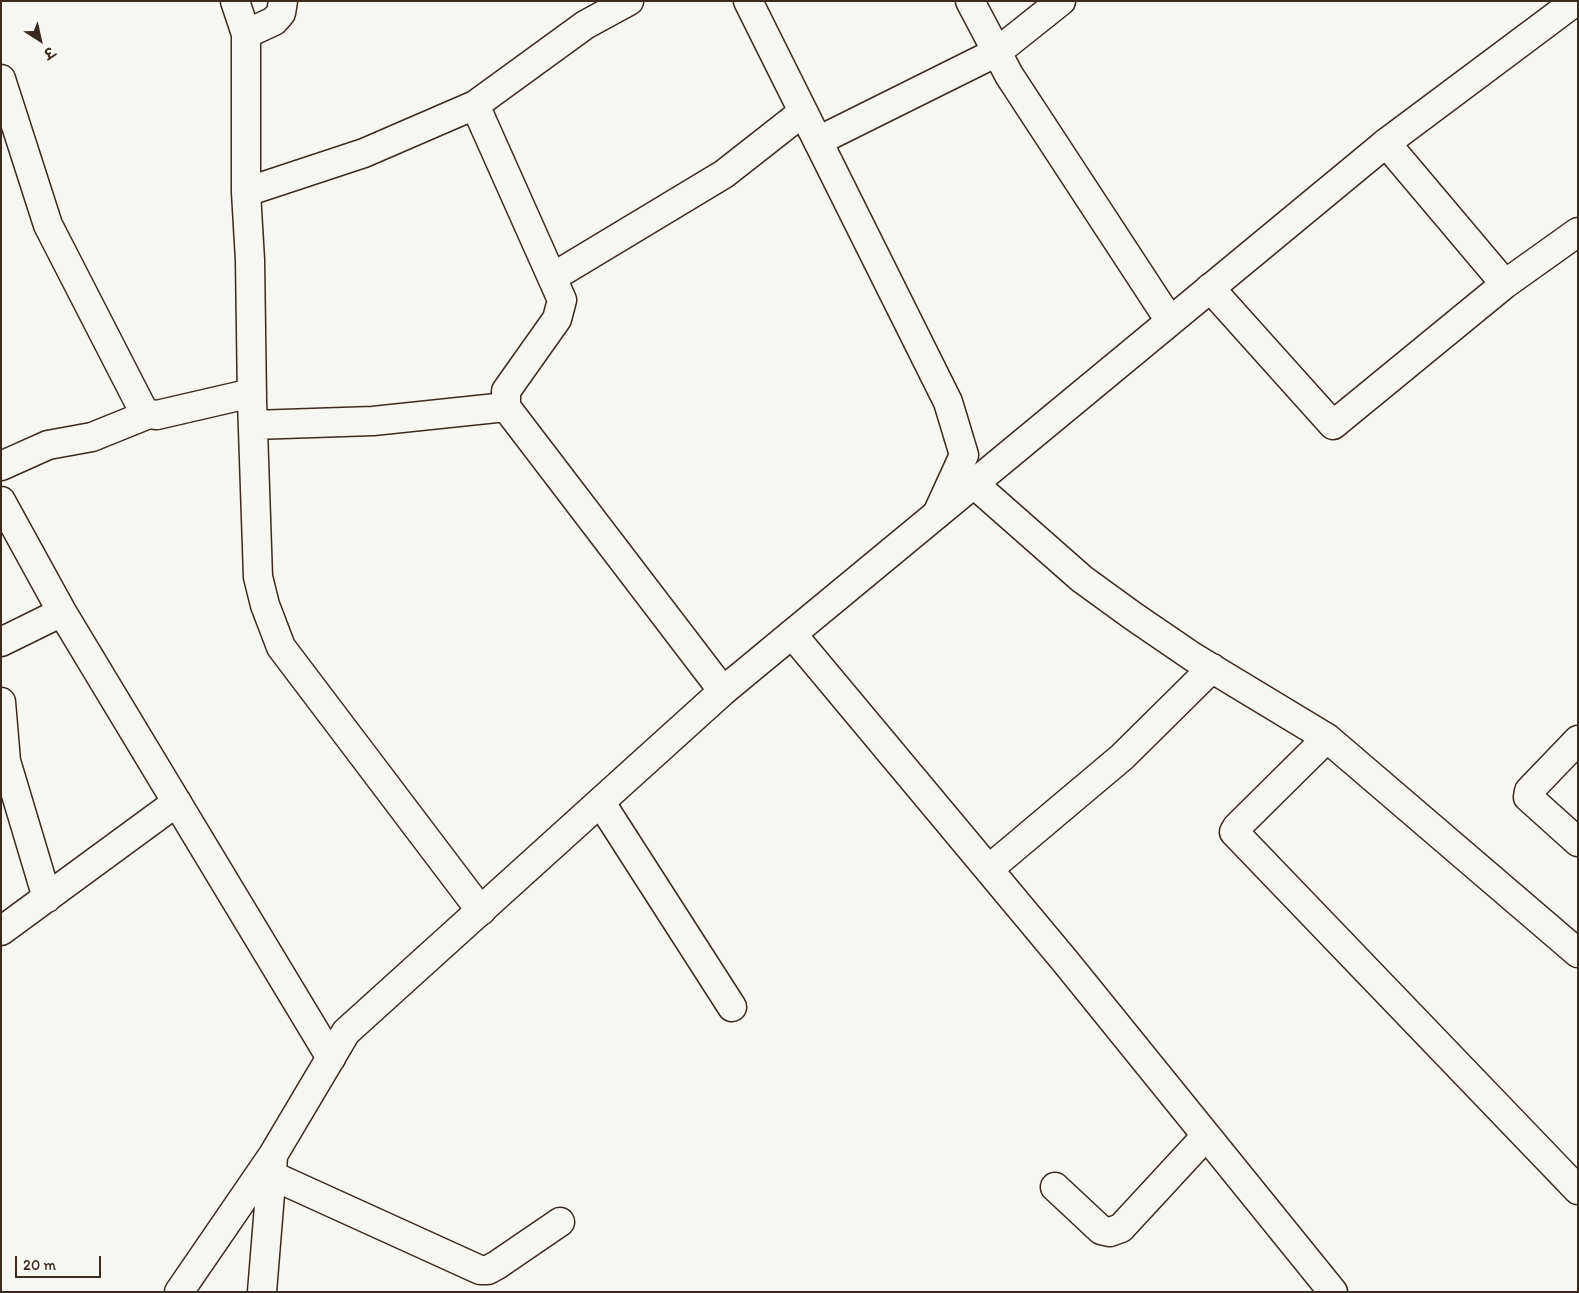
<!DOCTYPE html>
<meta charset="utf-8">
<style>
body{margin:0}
#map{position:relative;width:1579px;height:1293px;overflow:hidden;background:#f6f6f2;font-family:Itim,"Playpen Sans Deva",sans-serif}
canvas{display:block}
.frame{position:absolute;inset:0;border:2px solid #3b2a1e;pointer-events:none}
.north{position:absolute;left:15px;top:15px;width:50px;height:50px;-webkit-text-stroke:4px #f6f6f2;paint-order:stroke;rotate:145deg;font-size:14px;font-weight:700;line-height:20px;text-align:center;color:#3b2a1e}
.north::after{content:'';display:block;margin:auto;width:18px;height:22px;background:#3b2a1e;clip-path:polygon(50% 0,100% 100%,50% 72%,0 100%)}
.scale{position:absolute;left:15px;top:1256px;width:86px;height:22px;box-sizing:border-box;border:2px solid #3b2a1e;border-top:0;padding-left:6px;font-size:15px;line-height:18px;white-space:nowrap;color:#3b2a1e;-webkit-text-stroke:4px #f6f6f2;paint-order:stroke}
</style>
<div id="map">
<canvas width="1579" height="1293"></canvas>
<div class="frame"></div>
<div class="north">उ</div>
<div class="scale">20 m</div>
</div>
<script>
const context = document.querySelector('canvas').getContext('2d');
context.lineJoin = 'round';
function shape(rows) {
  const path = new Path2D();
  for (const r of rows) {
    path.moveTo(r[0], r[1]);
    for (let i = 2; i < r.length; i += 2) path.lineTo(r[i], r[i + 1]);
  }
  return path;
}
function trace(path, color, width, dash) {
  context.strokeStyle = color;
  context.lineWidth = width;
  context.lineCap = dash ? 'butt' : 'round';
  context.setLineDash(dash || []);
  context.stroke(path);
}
const minor = shape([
 [235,1,246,34,246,192,250,260,252,400,258,577,265,605,281,647,481,911],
 [970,1,1009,75,1170,321],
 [246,34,274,21,281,13,283,1],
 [1,79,48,225,143,410,149,414,157,415,252,393],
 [475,105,562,300,557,319,506,391,506,407,723,691],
 [818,141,997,52,1061,1],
 [1386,143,1505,284],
 [246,192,364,153,475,105,585,25,629,1],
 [553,277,724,174,803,112],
 [1210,288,1333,425,1505,284,1578,232],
 [253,425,373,421,506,407],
 [1,466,48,445,92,437,149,414],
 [973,483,1082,579,1133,616,1193,657,1327,738,1578,953],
 [1,501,62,612,331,1058],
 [792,634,1065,961,1333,1292],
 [1,642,62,612],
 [1,702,6,761,47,898],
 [1327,738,1237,827,1234,832,1578,1190],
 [1578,740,1529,791,1528,797,1578,842],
 [601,803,732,1007],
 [989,869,1122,757,1212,668],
 [1,931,177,802],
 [271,1175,480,1270,488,1270,497,1265,560,1222],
 [1055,1187,1101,1230,1110,1232,1121,1228,1206,1136]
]);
const tertiary = shape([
 [748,1,948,402,964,455,937,514]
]);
const secondary = shape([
 [179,1292,273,1155,346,1032,723,691,1386,143,1576,1],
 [262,1292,273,1157]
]);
trace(minor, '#3b2a1e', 31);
trace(tertiary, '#3b2a1e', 31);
trace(secondary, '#3b2a1e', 31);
trace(minor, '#f6f6f2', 28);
trace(tertiary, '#f6f6f2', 28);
trace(secondary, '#f6f6f2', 28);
</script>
